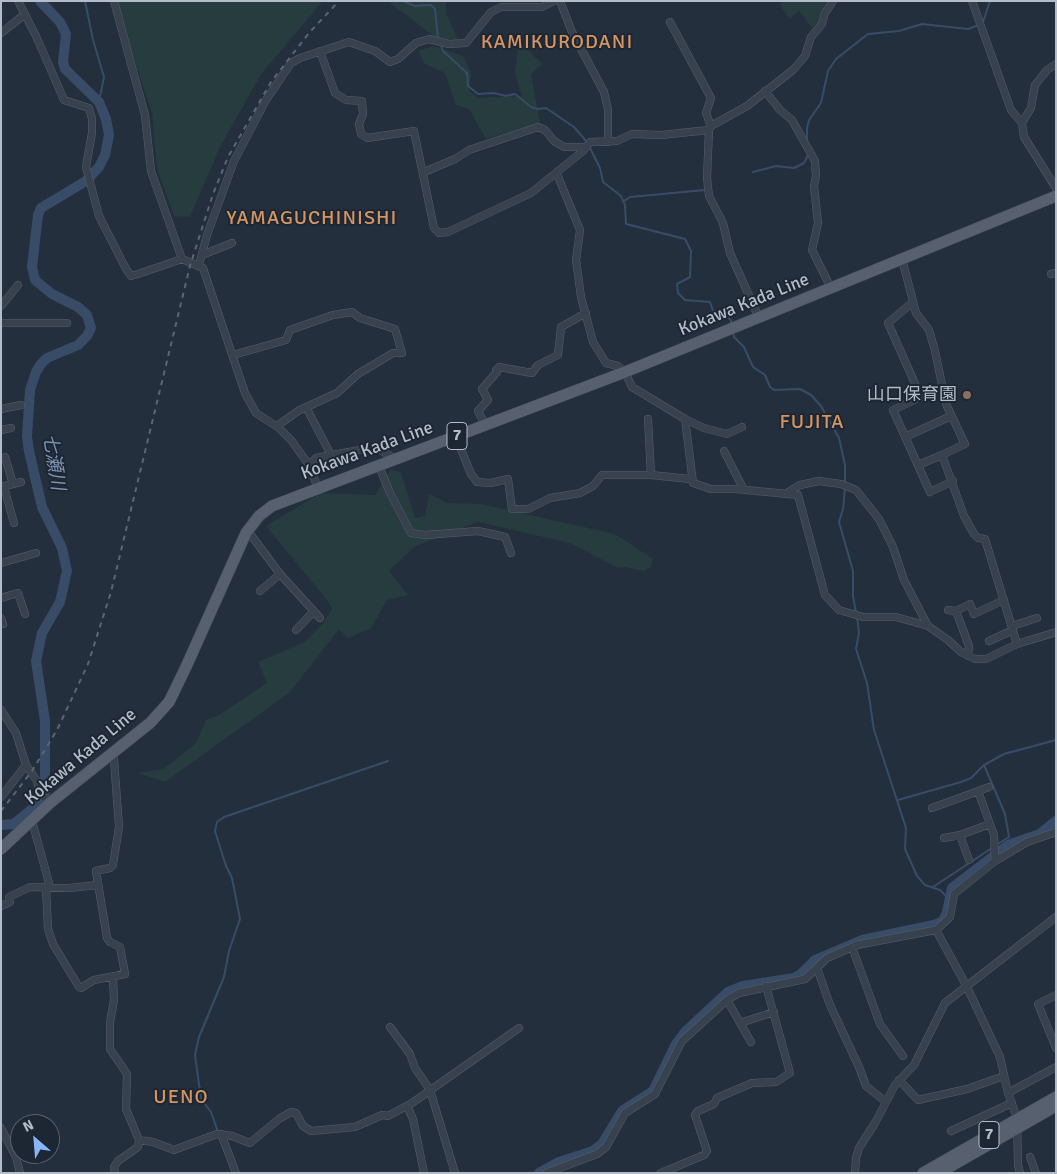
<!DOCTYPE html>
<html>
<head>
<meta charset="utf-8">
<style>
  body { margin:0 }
  #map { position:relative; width:1057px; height:1174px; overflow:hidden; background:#242f3e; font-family:Signika,sans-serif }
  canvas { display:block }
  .frame { position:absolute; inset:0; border:2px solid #b4bcc9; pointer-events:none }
  .north { position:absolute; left:10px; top:1114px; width:50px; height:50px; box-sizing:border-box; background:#1d2633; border:1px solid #59626f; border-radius:50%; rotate:333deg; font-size:14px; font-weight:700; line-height:20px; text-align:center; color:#b4bcc9 }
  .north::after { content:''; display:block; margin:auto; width:18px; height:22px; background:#8ab4f8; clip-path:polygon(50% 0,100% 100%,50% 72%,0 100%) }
</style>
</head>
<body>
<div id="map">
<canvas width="1057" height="1174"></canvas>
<div class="frame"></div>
<div class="north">N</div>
</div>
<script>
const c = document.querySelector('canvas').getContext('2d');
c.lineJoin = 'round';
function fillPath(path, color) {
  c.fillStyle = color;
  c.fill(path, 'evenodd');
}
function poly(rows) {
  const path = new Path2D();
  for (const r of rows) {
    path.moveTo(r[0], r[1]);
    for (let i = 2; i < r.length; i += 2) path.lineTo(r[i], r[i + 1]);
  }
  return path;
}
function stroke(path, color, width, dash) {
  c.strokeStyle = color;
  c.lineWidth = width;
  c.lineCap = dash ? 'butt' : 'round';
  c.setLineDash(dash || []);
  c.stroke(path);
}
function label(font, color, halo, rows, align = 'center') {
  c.font = font + ' Signika,"Noto Sans JP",sans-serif';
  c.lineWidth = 4;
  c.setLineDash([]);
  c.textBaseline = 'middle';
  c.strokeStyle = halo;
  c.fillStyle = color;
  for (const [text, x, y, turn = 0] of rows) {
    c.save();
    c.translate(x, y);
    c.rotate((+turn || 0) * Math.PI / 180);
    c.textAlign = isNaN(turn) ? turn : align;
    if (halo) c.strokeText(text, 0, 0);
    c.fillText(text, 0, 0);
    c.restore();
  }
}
fillPath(poly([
  [115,1,323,1,261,74,220,147,190,217,174,216,157,168,152,113],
  [388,1,446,1,446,13,458,40,435,37],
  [782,1,826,1,819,22,812,28,799,11,790,19,780,5],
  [519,41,542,64,531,74,540,123,486,139,469,109,456,105,445,73,425,64,418,51,433,46,463,56,471,72,469,91,478,98,522,96,515,73],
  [391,469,401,473,415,518,425,516,429,494,447,503,481,504,615,534,653,559,650,568,643,571,625,567,618,568,570,543,478,522,414,547,389,571,408,595,387,600,371,628,348,638,339,629,290,692,165,782,138,773,164,769,196,743,206,720,219,715,267,683,258,662,305,642,324,622,332,608,323,595,266,526,321,493,375,495]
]), '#263c3f');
stroke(poly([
  [85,1,93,40,104,77,99,102],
  [403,1,415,6,431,5,435,9,438,39],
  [983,22,990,1],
  [440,43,443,51,467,73,468,86,478,94,494,93,506,96,515,94,531,107,538,109,546,108,574,127,587,142],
  [807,141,807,128,809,120,821,103,828,71,836,59,864,37,868,34,899,31,922,24,968,29,979,25],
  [589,146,600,168,603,182,621,196,625,205,626,224,685,239,691,251,690,277,677,284,678,293,685,300,710,302,713,311,725,316,731,320,731,324],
  [753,172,776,166,794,168,804,163,808,155],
  [624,201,630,197,705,190],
  [733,332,734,337,744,347,753,367,765,375,770,387,774,390,800,389,811,395,821,406,839,438,845,465,845,483],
  [845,488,843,509,839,522,853,571,853,596,856,613],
  [857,617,859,633,856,649,867,683,874,730,906,828,905,849,917,876,925,885,940,890,948,898],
  [984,765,1005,814,1009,837,996,845],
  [898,800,961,782,971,778,984,765,1004,754,1056,740],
  [933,887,992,848],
  [218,1132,211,1112,201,1099,195,1055,199,1037,224,977,229,951,240,919,232,878,226,866,215,831,217,822,224,817,388,761]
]), '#394c67', 2);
stroke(poly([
  [1,825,14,824,41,802,45,793,45,721,36,661,42,633,60,602,67,571,62,548,42,507,29,451,27,437,30,390,36,372,41,364,47,358,78,345,87,336,91,328,87,315,78,307,52,294,35,280,32,267,38,215,41,208,86,181,99,167,105,155,109,135,106,119,99,102,65,69,63,62,66,34,60,22,40,1],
  [539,1173,559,1162,593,1151,602,1144,622,1111,653,1091,676,1044,685,1032,728,992,743,986,794,978,801,974,815,960,862,940,934,925,943,921,947,912,952,888,1008,845,1040,834,1056,821]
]), '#394c67', 10);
const minor = poly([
  [18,1,36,36,64,100,89,108,92,119,92,133,86,167,99,216,126,269,131,276,138,274,182,259,203,268,245,393,256,413,279,428,291,440,309,465,318,488],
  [114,1,145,115,151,171,182,259],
  [560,1,572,32,604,92,608,109,608,142],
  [972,1,1011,110,1022,123,1024,137,1056,188],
  [670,22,711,98,706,113,711,126],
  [1,33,24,15],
  [320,51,335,93,346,100,362,101,363,114,359,124,361,134,367,138,414,131,434,228,439,233,448,232,531,193,583,151,590,142,617,141,632,134,661,135,709,130],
  [765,91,780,110,792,120,815,161,816,176,814,186,818,223,812,250,831,288],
  [1022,123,1031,108,1035,85,1047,70,1056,64],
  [424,172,455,159,469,150,538,127,545,130,554,141,564,147,586,147],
  [557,174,580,230,576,260,581,297,593,342,606,363,618,366,625,372,632,387,685,419,693,483,711,489,736,489,798,495,825,595,839,610,863,617,896,617,928,626,948,640,961,652,975,659,986,659,1017,644,1056,632],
  [202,255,232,243],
  [902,259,916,313,929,330,935,351,946,404,965,444,942,455,964,516,974,534,978,538,985,539,1017,644],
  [199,265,207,235,234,161,266,100,291,63,300,58,349,42,375,51,390,62,398,59,416,43,429,39,449,44,466,43,491,12,501,7,542,7,554,1],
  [1051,274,1056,273],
  [913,302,888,323,921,397],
  [1,306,18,285],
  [759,318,730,253,723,223,709,196,707,178,709,130,711,126,747,106,793,70,805,56,811,37,822,24,825,13,833,1],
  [1,323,67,323],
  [233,355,286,340,290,330,333,315,352,312,360,318,395,329,402,353,393,353,358,374,337,393,298,411,277,426],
  [942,387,893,410,930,492,953,481],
  [306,407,331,455],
  [1,409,21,405],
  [648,419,651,475],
  [685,419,704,428,727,434,742,427],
  [486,426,478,411,488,400,482,389,497,372,496,370,499,367,532,373,538,365,558,355,561,327,586,313],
  [1,430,11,428],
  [456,437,471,474,477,482,491,483,508,479,512,509,528,509,550,498,580,493,593,486,602,475,651,475,690,479],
  [905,437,951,416],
  [724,451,744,490],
  [5,457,13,484],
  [309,465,316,458,376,447,395,459],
  [918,465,942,455],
  [379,466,390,493,411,533,425,535,478,531,505,537,511,553],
  [1,487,21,482],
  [4,487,14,523],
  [787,493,800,485,819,481,841,484,856,490,879,519,893,547,904,580,928,626],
  [248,531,280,574,320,618],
  [1,563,36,553],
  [260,591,280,574],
  [1,598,18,593,25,614],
  [948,610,956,611,970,604,974,614,1004,600],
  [956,611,969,646,968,656],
  [1,618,3,624],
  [1012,626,1037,618],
  [296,630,314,611],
  [989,641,1013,630],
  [1,710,16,733,26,765,37,781,40,795,51,802],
  [978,791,994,835,995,861],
  [1,797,26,765],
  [932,808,989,787],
  [32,821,49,883,46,888,48,929,53,944,79,987,81,988,94,980,125,974,120,947,110,942,107,938,96,871,110,868,113,865,119,827,114,759,111,755],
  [960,835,969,860],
  [944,838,960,835,990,824],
  [1,906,10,902,9,897,30,887,69,888,98,885],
  [936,930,966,985,1000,1057,1008,1093,1017,1118,1018,1165,1020,1173],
  [852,947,880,1024,903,1056],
  [817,968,830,1005,859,1067,866,1086,886,1102],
  [113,977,114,1000,110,1023,110,1049,127,1074,126,1109,139,1140,138,1147,118,1161,114,1167,115,1173],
  [1056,995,1038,1004,1056,1048],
  [727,1000,751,1042],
  [740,1023,774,1012],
  [390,1027,410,1054,415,1068,430,1090,455,1173],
  [899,1080,918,1100,967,1089,1004,1076],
  [1008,1093,1056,1067],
  [407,1106,413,1119,424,1173],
  [1,1128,16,1157,20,1173],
  [951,1131,1012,1103],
  [221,1134,236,1173],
  [139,1140,153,1142,174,1150,217,1134,232,1136,250,1143,279,1119,291,1112,296,1113,303,1126,311,1131,355,1127,382,1115,388,1116,412,1103,519,1028],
  [1030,1157,1036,1173],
  [546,1173,597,1154,606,1147,625,1113,655,1094,682,1041,727,1000,739,993,805,979,827,958,857,945,936,930,950,917,954,894,995,861,1027,842,1056,832],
  [661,1173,704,1155,707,1151,695,1115,698,1111,714,1104,717,1098,752,1083,776,1082,790,1073,766,986],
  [855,1173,856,1158,859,1148,875,1123,895,1085,914,1065,945,1003,1056,917]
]);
const primary = poly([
  [1,849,51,802,150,723,169,702,186,667,246,533,259,516,272,506,625,372,1056,196],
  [923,1173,1056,1097],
  [939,1173,1056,1106]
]);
stroke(minor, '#565f6c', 8);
stroke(primary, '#414a57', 12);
stroke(minor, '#38414e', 7);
stroke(primary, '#56606e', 11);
stroke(poly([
  [1,811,32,771,57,730,88,664,111,592,190,266,213,194,228,157,271,82,309,33,339,1]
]), '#5a6575', 2, [5, 5]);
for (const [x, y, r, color] of [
  [967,395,5,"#8d6e63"]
]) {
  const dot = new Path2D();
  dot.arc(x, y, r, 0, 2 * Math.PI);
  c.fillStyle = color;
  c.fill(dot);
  stroke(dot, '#1d2633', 2);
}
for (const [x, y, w] of [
  [457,436,20],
  [989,1135,20]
]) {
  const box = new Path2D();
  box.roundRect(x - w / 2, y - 13.5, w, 27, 4);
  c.fillStyle = '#1d2633';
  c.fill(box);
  stroke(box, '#b4bcc9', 1);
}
label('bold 16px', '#b4bcc9', null, [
  ["7",457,436],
  ["7",989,1135]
]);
label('18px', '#b4bcc9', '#1d2633', [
  ["Kokawa Kada Line",744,305,-22],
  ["Kokawa Kada Line",367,451,-20],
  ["Kokawa Kada Line",81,757,-40]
]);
label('18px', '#b4bcc9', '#1d2633', [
  ["山口保育園",957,395]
], 'right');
label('italic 19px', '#7c92b1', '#1d2633', [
  ["七瀬川",53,462,81]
]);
c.letterSpacing = '1px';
label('20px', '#d59563', '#1d2633', [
  ["KAMIKURODANI",557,43],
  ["YAMAGUCHINISHI",312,219],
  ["FUJITA",812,423],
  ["UENO",181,1098]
]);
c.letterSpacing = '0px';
</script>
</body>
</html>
